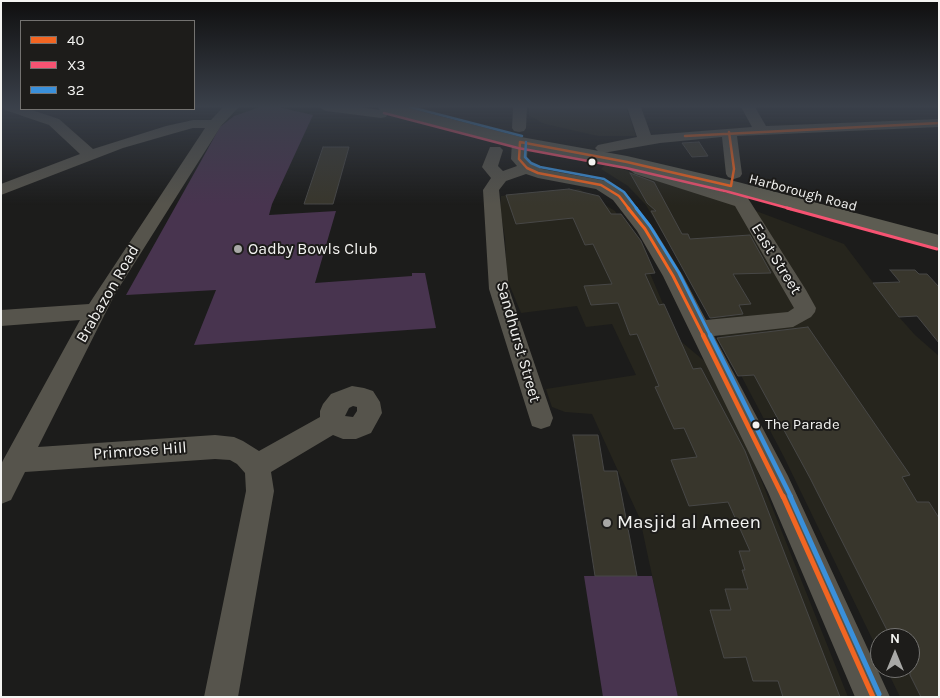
<!DOCTYPE html>
<html>
<head>
<meta charset="utf-8">
<style>
  body { margin:0 }
  #map { position:relative; width:940px; height:698px; overflow:hidden; background:#1c1c1b; font-family:Karla,sans-serif }
  canvas { display:block }
  .frame { position:absolute; inset:0; border:2px solid #f3f3f1; pointer-events:none }
  .legend { position:absolute; left:20px; top:20px; width:175px; height:90px; box-sizing:border-box; background:#1d1c1a; border:1px solid #737270; margin:0; padding:6px 9px; list-style:none; font-size:15px; color:#f3f3f1 }
  .legend li { display:flex; align-items:center; gap:10px; height:25px }
  .legend b { width:25px; border:1px solid #737270 }
  .north { position:absolute; left:870px; top:628px; width:50px; height:50px; box-sizing:border-box; background:#1d1c1a; border:1px solid #737270; border-radius:50%; rotate:0deg; font-size:14px; font-weight:700; line-height:20px; text-align:center; color:#f3f3f1 }
  .north::after { content:''; display:block; margin:auto; width:18px; height:22px; background:#a8a8a6; clip-path:polygon(50% 0,100% 100%,50% 72%,0 100%) }
</style>
</head>
<body>
<div id="map">
<canvas width="940" height="698"></canvas>
<div class="frame"></div>
<ul class="legend">
<li><b style="height:6px;background:#f26522"></b>40</li>
<li><b style="height:6px;background:#f65372"></b>X3</li>
<li><b style="height:6px;background:#3a90db"></b>32</li>
</ul>
<div class="north">N</div>
</div>
<script>
const c = document.querySelector('canvas').getContext('2d');
c.lineJoin = 'round';
function fillPath(path, color) {
  c.fillStyle = color;
  c.fill(path, 'evenodd');
}
function poly(rows) {
  const path = new Path2D();
  for (const r of rows) {
    path.moveTo(r[0], r[1]);
    for (let i = 2; i < r.length; i += 2) path.lineTo(r[i], r[i + 1]);
  }
  return path;
}
function stroke(path, color, width, dash) {
  c.strokeStyle = color;
  c.lineWidth = width;
  c.lineCap = dash ? 'butt' : 'round';
  c.setLineDash(dash || []);
  c.stroke(path);
}
function label(font, color, halo, rows, align = 'center') {
  c.font = font + ' Karla,sans-serif';
  c.lineWidth = 4;
  c.setLineDash([]);
  c.textBaseline = 'middle';
  c.strokeStyle = halo;
  c.fillStyle = color;
  for (const [text, x, y, turn = 0] of rows) {
    c.save();
    c.translate(x, y);
    c.rotate((+turn || 0) * Math.PI / 180);
    c.textAlign = isNaN(turn) ? turn : align;
    if (halo) c.strokeText(text, 0, 0);
    c.fillText(text, 0, 0);
    c.restore();
  }
}
fillPath(poly([
  [529,107,626,107,636,136,598,136,545,124,529,116],
  [606,164,756,211,844,244,899,317,915,335,939,356,939,697,900,697,886,668,910,668,910,638,880,638,880,655,784,457,696,290,646,205,628,186,601,169],
  [579,189,615,211,643,257,678,339,708,364,750,452,848,697,678,697,640,519,592,414,565,412,552,407,546,389,636,375,612,324,586,327,577,306,521,313,507,279,505,238,500,209,501,196]
]), '#26251d');
fillPath(poly([
  [260,107,278,107,313,115,272,204,269,215,336,211,315,283,412,276,412,273,425,273,436,328,194,345,216,290,126,295,220,127,234,116],
  [584,576,652,576,678,697,603,697]
]), '#48344f');
const building = poly([
  [699,142,708,156,692,157,682,143,699,142],
  [323,147,349,147,333,204,304,204,323,147],
  [630,173,654,182,682,234,688,234,690,239,750,235,771,273,733,274,751,304,739,305,743,314,710,318,651,211,656,211,647,203,630,173],
  [569,189,599,196,611,214,621,214,641,241,655,273,645,274,659,305,664,304,693,369,701,368,745,451,840,697,783,697,778,681,753,681,746,657,724,658,710,610,731,610,725,589,748,589,742,570,745,570,739,551,750,551,728,502,689,506,671,460,697,457,684,428,674,429,655,387,659,386,637,334,630,335,618,303,591,305,584,286,612,284,593,244,585,245,573,218,516,224,506,195,569,189],
  [890,270,915,270,919,274,927,274,939,287,939,343,917,316,899,317,873,283,900,282,890,270],
  [808,327,910,475,902,477,917,502,929,502,939,518,939,697,921,697,910,675,910,638,891,638,810,478,754,375,738,376,717,338,808,327],
  [573,435,598,435,604,471,617,471,637,576,595,576,573,435]
]);
fillPath(building, '#38362c');
stroke(building, '#474746', 1);
fillPath(poly([
  [3,107,21,107,21,109,29,109,59,119,93,149,166,126,193,120,211,120,223,107,239,107,221,126,115,294,38,447,215,435,234,437,243,441,259,451,320,417,320,411,323,404,331,394,352,386,364,388,373,391,380,402,382,413,371,433,356,439,343,439,333,435,271,472,274,491,238,697,204,697,246,491,245,473,237,464,230,460,215,459,25,472,11,500,1,504,1,464,80,320,1,326,1,310,89,304,205,128,193,128,175,133,123,148,1,195,1,184,80,154,49,125,5,110,3,107],
  [353,406,357,407,357,411,353,417,345,416,349,408,353,406],
  [319,107,358,107,381,110,386,111,388,114,386,117,381,118,326,111,319,107],
  [513,107,527,107,526,128,524,131,519,132,514,131,512,128,513,107],
  [627,107,641,107,651,135,752,127,741,107,755,107,766,126,939,119,939,127,737,136,742,174,740,177,734,179,728,177,726,174,722,137,660,143,603,153,598,151,595,148,598,145,637,137,627,107],
  [520,137,525,139,528,142,527,158,533,165,542,169,607,181,625,192,654,229,683,276,706,320,788,312,794,308,735,206,635,174,619,162,621,159,627,157,633,159,647,168,727,193,723,186,725,182,737,182,751,203,806,290,816,308,815,312,811,317,793,327,714,336,788,476,890,697,855,697,768,492,663,276,637,231,613,200,596,189,538,178,526,174,506,181,499,190,509,289,553,418,550,426,541,429,532,426,489,289,483,190,491,178,482,167,490,147,500,147,503,150,498,166,503,171,517,166,511,159,512,142,515,139,520,137]
]), '#56544c');
fillPath(poly([
  [378,107,405,107,521,137,627,156,738,182,939,235,939,250,726,191,627,168,520,148,380,111,378,107]
]), '#5d5c52');
stroke(poly([
  [685,136,939,123],
  [629,209,619,196,601,185,538,173,527,168,519,159,520,142,627,162,731,186,734,169,729,132]
]), '#f26522', 2.5);
stroke(poly([
  [628,208,645,229,673,276,704,337]
]), '#f26522', 3);
stroke(poly([
  [703,335,783,497]
]), '#f26522', 4.5);
stroke(poly([
  [783,496,873,697]
]), '#f26522', 5);
stroke(poly([
  [384,113,518,148,626,168,729,192,791,209]
]), '#f65372', 2.5);
stroke(poly([
  [787,208,937,249]
]), '#f65372', 3);
stroke(poly([
  [410,107,522,136],
  [526,142,525,157,531,163,540,167,604,179,624,192,637,209]
]), '#3a90db', 2.5);
stroke(poly([
  [636,208,650,226,679,273,711,337]
]), '#3a90db', 3);
stroke(poly([
  [710,335,791,497]
]), '#3a90db', 4.5);
stroke(poly([
  [790,496,879,694]
]), '#3a90db', 5);
const sky = c.createLinearGradient(0, 0, 0, 205);
sky.addColorStop(0, '#0f0f0f');
sky.addColorStop(0.52, '#3a404a');
sky.addColorStop(1, '#3a404a00');
c.fillStyle = sky;
c.fillRect(0, 0, 940, 205);
for (const [x, y, r, color] of [
  [592,162,4.5,"#f3f3f1"],
  [238,249,5,"#a8a8a6"],
  [756,425,4.5,"#f3f3f1"],
  [607,523,5,"#a8a8a6"]
]) {
  const dot = new Path2D();
  dot.arc(x, y, r, 0, 2 * Math.PI);
  c.fillStyle = color;
  c.fill(dot);
  stroke(dot, '#1d1c1a', 2);
}
label('14px', '#f3f3f1', '#1d1c1a', [
  ["Harborough Road",803,193,15]
]);
label('15px', '#f3f3f1', '#1d1c1a', [
  ["The Parade",765,425]
], 'left');
label('16px', '#f3f3f1', '#1d1c1a', [
  ["Oadby Bowls Club",248,249]
], 'left');
label('16px', '#f3f3f1', '#1d1c1a', [
  ["East Street",776,259,58],
  ["Brabazon Road",108,294,-60],
  ["Sandhurst Street",518,342,74],
  ["Primrose Hill",140,451,-4]
]);
label('19px', '#f3f3f1', '#1d1c1a', [
  ["Masjid al Ameen",617,523]
], 'left');
</script>
</body>
</html>
